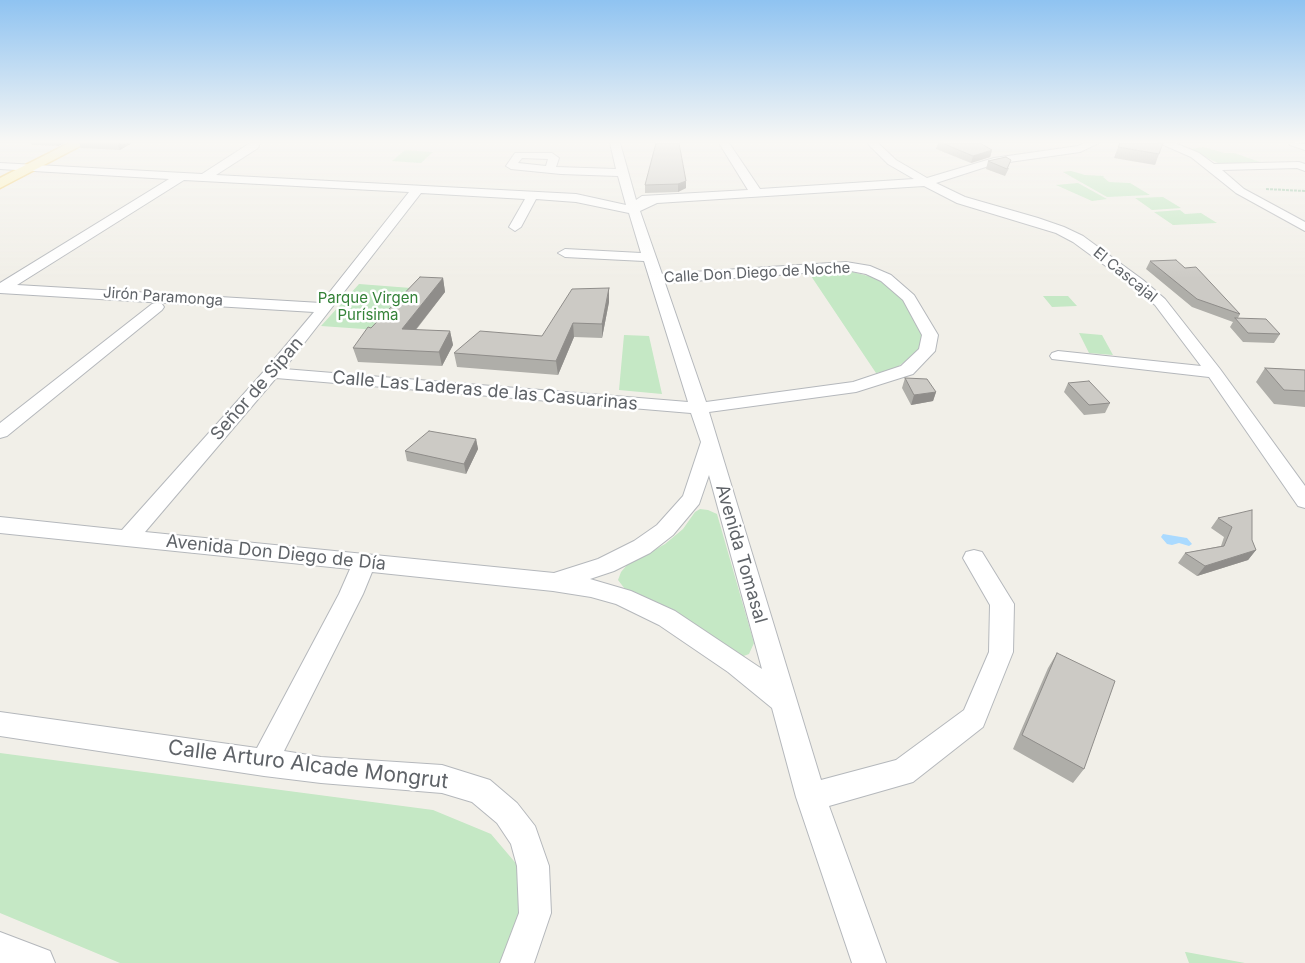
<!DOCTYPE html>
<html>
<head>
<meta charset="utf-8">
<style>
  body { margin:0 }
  canvas { display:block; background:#f1efe8 }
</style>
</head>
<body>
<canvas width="1305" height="963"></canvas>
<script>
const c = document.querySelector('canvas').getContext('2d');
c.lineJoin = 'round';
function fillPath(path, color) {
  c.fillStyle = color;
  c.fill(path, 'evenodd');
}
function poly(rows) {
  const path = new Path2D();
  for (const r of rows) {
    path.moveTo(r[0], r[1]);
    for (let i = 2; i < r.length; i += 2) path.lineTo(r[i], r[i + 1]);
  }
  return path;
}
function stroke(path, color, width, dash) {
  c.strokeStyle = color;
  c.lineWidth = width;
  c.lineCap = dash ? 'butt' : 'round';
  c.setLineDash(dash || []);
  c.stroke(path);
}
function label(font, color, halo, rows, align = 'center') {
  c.font = font + ' Inter,sans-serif';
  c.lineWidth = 5;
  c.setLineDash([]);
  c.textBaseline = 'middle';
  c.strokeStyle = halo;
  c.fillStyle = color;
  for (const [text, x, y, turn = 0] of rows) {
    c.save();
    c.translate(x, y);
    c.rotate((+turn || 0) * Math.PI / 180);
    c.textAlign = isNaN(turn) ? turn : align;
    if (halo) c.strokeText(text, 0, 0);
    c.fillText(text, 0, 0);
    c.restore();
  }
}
fillPath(poly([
  [1204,147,1224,153,1234,153,1260,162,1220,164,1189,149],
  [405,150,433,152,421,163,392,161],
  [1071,171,1085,175,1104,176,1103,177,1109,182,1130,183,1150,195,1107,197,1063,172],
  [1078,183,1107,199,1092,201,1056,185],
  [1163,197,1181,208,1152,210,1135,198],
  [1180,210,1185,214,1201,213,1217,223,1173,225,1154,212],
  [845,270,872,277,892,287,907,302,925,339,921,350,893,370,876,373,809,273],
  [359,284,411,288,378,330,321,326],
  [1043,296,1068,296,1077,306,1052,307],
  [1079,333,1102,335,1113,355,1089,353],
  [624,335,649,336,662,394,619,390],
  [700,509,708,510,717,514,754,643,749,654,741,657,628,593,618,580,621,572,627,565,665,544,683,529,695,512],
  [0,753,433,810,491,834,519,867,523,910,504,963,120,963,0,913],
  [1185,952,1186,952,1245,963,1189,963]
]), '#c5e8c5');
fillPath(poly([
  [1163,534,1187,538,1192,544,1189,546,1179,543,1172,545,1167,544,1161,537]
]), '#aadaff');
const minor = poly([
  [250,143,260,143,258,148,216,175,576,194,626,205,618,176,561,174,511,169,506,166,515,153,552,153,559,158,556,167,616,169,610,143,620,143,636,200,642,196,748,190,719,143,729,143,760,189,914,179,888,164,867,143,878,143,896,160,927,178,994,158,1078,146,1084,143,1099,143,1080,152,995,164,936,183,965,197,1038,218,1064,227,1083,236,1143,280,1165,299,1220,369,1305,486,1305,508,1298,506,1209,377,1052,359,1050,356,1052,353,1058,351,1201,366,1155,305,1133,286,1073,242,1056,233,957,203,924,186,657,203,640,211,662,274,846,262,870,266,891,275,914,295,938,335,935,351,913,374,856,392,709,412,821,780,896,760,964,710,989,652,990,605,963,558,966,552,974,550,982,552,1014,604,1013,652,983,727,913,782,829,806,886,963,852,963,796,797,772,708,728,672,659,625,616,604,591,597,553,591,372,572,363,594,284,751,321,757,442,765,490,780,517,803,535,826,549,866,551,913,534,963,500,963,519,913,517,866,511,844,497,823,472,802,442,793,321,783,264,776,0,736,0,712,257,748,339,594,350,569,0,533,0,517,122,530,266,369,314,312,0,293,0,283,169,179,0,169,0,163,202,174,250,143],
  [522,158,548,159,546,166,518,163,522,158],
  [184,180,203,181,409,192,321,303,17,285,184,180],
  [421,193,525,199,509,227,515,231,521,227,536,199,576,202,629,213,641,253,565,249,558,253,565,257,644,261,688,402,284,369,421,193],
  [846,270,866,274,881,281,903,300,922,335,919,349,901,366,853,382,706,402,665,283,846,270],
  [276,378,691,413,701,442,683,496,657,525,634,541,598,559,554,573,145,532,276,378],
  [709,475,762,669,675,611,631,591,590,579,614,571,650,553,673,535,699,504,709,475],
  [1159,143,1175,143,1199,153,1214,164,1299,162,1305,164,1305,171,1297,168,1222,170,1244,189,1305,222,1305,231,1236,193,1191,157,1159,143],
  [1289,143,1305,144,1305,150,1290,145,1289,143],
  [157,303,162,304,164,307,162,310,7,436,0,438,0,423,152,304,157,303],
  [0,932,50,951,55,963,0,963,0,932]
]);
const major = poly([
  [69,143,86,143,0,188,0,178,69,143]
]);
stroke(minor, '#b5b8bc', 2);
stroke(major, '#f2c960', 3);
stroke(poly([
  [1266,189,1305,191]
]), '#9cc7a9', 2, [3, 1]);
fillPath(minor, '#fff');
fillPath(major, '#fff2af');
fillPath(poly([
  [31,143,64,143,58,146,32,145],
  [79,143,132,143,120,150,81,148],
  [938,143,980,143,992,150,990,157,971,163,936,149],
  [1118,147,1159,154,1155,165,1114,158],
  [988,161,1009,168,1005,176,986,169],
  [686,181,686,188,678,192,645,193,645,185],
  [1150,261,1240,314,1238,318,1280,334,1274,343,1243,342,1230,327,1233,322,1192,307,1146,269],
  [443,278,445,292,416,330,450,331,453,345,442,366,358,362,353,348,371,328],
  [609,288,609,302,602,338,574,337,558,375,457,367,454,353,542,336],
  [1265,368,1305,370,1305,407,1274,404,1256,382],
  [905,378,936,392,933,401,911,405,902,388],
  [1068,383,1110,403,1105,413,1084,415,1064,392],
  [476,439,478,449,466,474,407,461,405,451],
  [1218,518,1252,540,1256,550,1248,560,1197,576,1178,563,1185,553,1221,546,1224,537,1211,528],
  [1057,653,1084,769,1073,783,1013,749,1048,668]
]), '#afaea9');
fillPath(poly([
  [57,143,64,143,58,146],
  [117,143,132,143,120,150],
  [992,150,990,157,971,163,973,156],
  [686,181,686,188,678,192,678,184],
  [443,278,445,292,405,343,402,329],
  [609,288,609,302,602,338,602,324],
  [573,323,574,337,558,375,556,361],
  [450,331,453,345,442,366,439,352],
  [936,392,933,401,911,405,914,395],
  [476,439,478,449,466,474,464,464],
  [1256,550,1248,560,1197,576,1205,566]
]), '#8f8d8a');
const building = poly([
  [656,143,679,143,686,181,678,184,645,185,656,143],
  [942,143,980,143,992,150,973,156,942,143],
  [1120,143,1163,143,1159,154,1118,147,1120,143],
  [1006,157,1011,160,1007,169,988,161,1006,157],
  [1176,260,1185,268,1196,267,1240,314,1197,299,1150,261,1176,260],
  [420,277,443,278,402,329,450,331,439,352,353,348,368,327,371,328,420,277],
  [609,288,602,324,573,323,556,361,454,353,480,331,542,336,572,289,609,288],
  [1235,318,1266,319,1280,334,1248,333,1235,318],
  [1265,368,1305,370,1305,391,1284,390,1265,368],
  [905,378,927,379,936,392,914,395,905,378],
  [1089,381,1110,403,1089,405,1068,383,1089,381],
  [429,431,476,439,464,464,405,451,429,431],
  [1252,510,1252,540,1256,550,1205,566,1185,553,1224,546,1232,527,1218,518,1252,510],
  [1057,653,1115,681,1084,769,1022,735,1057,653]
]);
fillPath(building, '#cccac5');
stroke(building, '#8f8d8a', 1);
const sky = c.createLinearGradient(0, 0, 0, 278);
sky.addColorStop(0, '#8fc3f1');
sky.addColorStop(0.51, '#f9f8f5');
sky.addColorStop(1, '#f9f8f500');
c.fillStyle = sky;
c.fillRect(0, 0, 1305, 278);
label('15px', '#5f6368', '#fff', [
  ["Calle Don Diego de Noche",757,273,-3],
  ["El Cascajal",1125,275,39],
  ["Jirón Paramonga",163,297,4]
]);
label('15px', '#348238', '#fff', [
  ["Parque Virgen",368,298],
  ["Purísima",368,315]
]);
label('18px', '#5f6368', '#fff', [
  ["Señor de Sipan",257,389,-49],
  ["Calle Las Laderas de las Casuarinas",485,391,5],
  ["Avenida Don Diego de Día",276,553,6],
  ["Avenida Tomasal",741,554,74]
]);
label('21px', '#5f6368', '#fff', [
  ["Calle Arturo Alcade Mongrut",308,765,7]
]);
</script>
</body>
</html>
